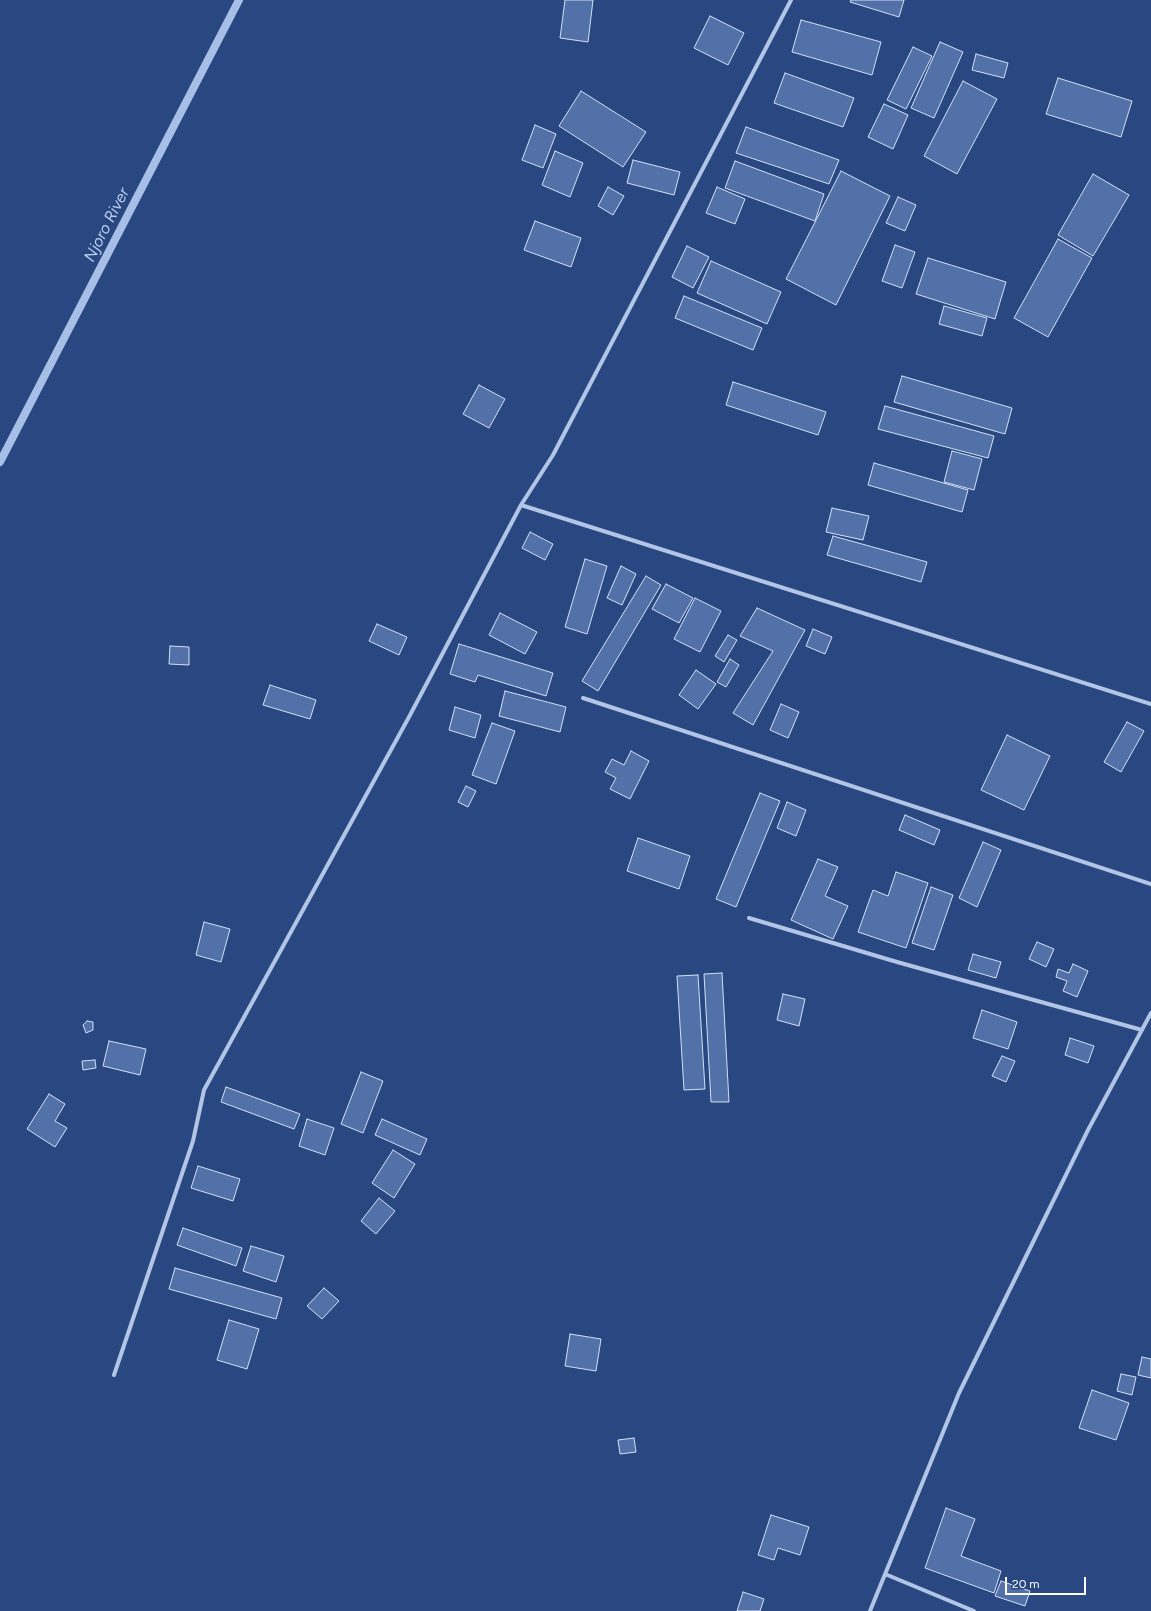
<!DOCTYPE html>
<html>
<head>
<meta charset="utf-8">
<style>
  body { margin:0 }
  #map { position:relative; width:1151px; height:1611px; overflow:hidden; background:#294881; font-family:Figtree,sans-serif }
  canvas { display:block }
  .scale { position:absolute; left:1005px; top:1577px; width:81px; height:18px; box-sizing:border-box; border:2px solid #fff; border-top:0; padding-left:5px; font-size:12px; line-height:14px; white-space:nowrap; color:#fff; -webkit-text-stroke:3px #294881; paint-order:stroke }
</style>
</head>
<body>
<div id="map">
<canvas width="1151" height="1611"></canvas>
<div class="scale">20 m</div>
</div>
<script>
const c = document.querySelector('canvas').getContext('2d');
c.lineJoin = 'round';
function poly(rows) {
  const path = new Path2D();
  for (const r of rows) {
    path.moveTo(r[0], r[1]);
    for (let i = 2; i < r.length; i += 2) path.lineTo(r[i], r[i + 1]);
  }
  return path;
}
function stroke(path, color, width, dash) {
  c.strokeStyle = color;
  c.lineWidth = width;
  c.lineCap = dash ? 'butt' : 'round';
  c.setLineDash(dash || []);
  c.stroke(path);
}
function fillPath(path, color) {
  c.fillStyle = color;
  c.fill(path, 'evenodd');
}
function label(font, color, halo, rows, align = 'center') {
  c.font = font + ' Figtree,sans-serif';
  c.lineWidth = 3;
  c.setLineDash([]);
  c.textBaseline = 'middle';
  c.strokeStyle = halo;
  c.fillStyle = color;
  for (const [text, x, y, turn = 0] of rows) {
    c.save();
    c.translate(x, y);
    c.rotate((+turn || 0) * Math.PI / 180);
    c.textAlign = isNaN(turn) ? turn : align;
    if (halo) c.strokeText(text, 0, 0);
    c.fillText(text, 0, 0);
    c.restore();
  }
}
stroke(poly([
  [0,462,239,0]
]), '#a7bfe6', 8);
const building = poly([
  [565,0,593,0,588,42,560,38,565,0],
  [851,0,904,0,899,17,850,2,851,0],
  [710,16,744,33,728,65,694,48,710,16],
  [801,20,881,42,872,75,792,52,801,20],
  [940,42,963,52,934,118,911,108,940,42],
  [913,47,932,56,906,109,887,100,913,47],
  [976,54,1008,63,1004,78,972,70,976,54],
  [785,73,854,98,843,127,774,103,785,73],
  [1058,78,1132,101,1121,137,1046,114,1058,78],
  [963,81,997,99,957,174,924,156,963,81],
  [581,91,646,132,623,167,559,126,581,91],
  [884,104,908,115,893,149,868,137,884,104],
  [535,125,556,134,543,168,522,160,535,125],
  [746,127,839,160,829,184,736,153,746,127],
  [555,151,583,163,570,197,542,185,555,151],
  [633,160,680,172,674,195,627,183,633,160],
  [735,161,824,194,815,221,725,188,735,161],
  [841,171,890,196,836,305,786,279,841,171],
  [1093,174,1129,195,1093,256,1058,235,1093,174],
  [608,187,624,196,613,215,598,206,608,187],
  [717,187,745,199,735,224,706,213,717,187],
  [898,197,916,205,905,231,886,223,898,197],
  [535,221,581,238,571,267,524,250,535,221],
  [1058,239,1092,258,1048,337,1014,318,1058,239],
  [895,245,915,252,902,288,882,281,895,245],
  [687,246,709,257,693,288,672,277,687,246],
  [928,258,1006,282,995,319,916,294,928,258],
  [711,261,781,292,767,324,697,293,711,261],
  [684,296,762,328,753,350,675,318,684,296],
  [944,306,987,318,982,336,939,324,944,306],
  [902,376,1012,408,1005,434,894,402,902,376],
  [733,382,826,412,818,435,726,405,733,382],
  [479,385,505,399,489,428,463,414,479,385],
  [885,406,994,436,988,458,878,429,885,406],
  [952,451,982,459,974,490,944,482,952,451],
  [874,463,968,490,962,512,868,485,874,463],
  [832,508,869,516,863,540,826,532,832,508],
  [530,532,553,544,545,560,522,548,530,532],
  [833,536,927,562,921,582,827,555,833,536],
  [585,559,607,566,587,634,565,627,585,559],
  [621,566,636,574,622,605,607,598,621,566],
  [646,576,661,585,598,691,582,681,646,576],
  [666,584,693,598,679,623,652,609,666,584],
  [695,598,721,611,700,652,674,639,695,598],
  [757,608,805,630,753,725,733,713,773,651,740,636,757,608],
  [500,613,537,632,525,654,489,635,500,613],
  [377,624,407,637,399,655,369,641,377,624],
  [813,629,832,637,825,654,806,646,813,629],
  [728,635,737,640,724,662,715,656,728,635],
  [459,644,553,673,546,696,478,675,475,682,450,674,459,644],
  [170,646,189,647,189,665,169,664,170,646],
  [730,659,739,665,726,687,717,682,730,659],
  [696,670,716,684,698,709,679,695,696,670],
  [270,685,316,700,310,719,263,705,270,685],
  [505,691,566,707,560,732,499,716,505,691],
  [781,704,799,712,788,738,770,730,781,704],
  [455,707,481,715,475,738,449,730,455,707],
  [1127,722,1144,731,1121,772,1104,762,1127,722],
  [492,723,515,731,496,784,472,775,492,723],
  [1007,735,1050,756,1024,810,981,790,1007,735],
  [631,751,649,761,630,799,610,789,616,778,605,772,612,759,624,765,631,751],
  [466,786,476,791,468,807,458,802,466,786],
  [760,793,780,801,736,907,716,899,760,793],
  [787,802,806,810,796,836,777,828,787,802],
  [905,815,940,830,934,845,899,830,905,815],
  [638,838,690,856,679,889,627,871,638,838],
  [983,842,1001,850,977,907,959,898,983,842],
  [818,859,838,867,825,896,848,906,833,939,791,920,818,859],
  [896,872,928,883,906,948,858,932,873,890,888,896,896,872],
  [931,887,953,895,934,950,912,943,931,887],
  [204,922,230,929,221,962,196,955,204,922],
  [1037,942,1054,949,1046,967,1029,959,1037,942],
  [973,954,1001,962,996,978,968,970,973,954],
  [1073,964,1088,971,1077,997,1063,991,1067,981,1056,977,1058,969,1069,973,1073,964],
  [722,973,729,1102,711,1102,704,974,722,973],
  [698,975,705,1089,684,1090,677,976,698,975],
  [783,994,805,999,799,1026,777,1020,783,994],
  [982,1010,1017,1022,1008,1049,973,1038,982,1010],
  [87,1021,93,1022,93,1030,86,1033,83,1025,87,1021],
  [1070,1038,1094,1046,1088,1063,1065,1055,1070,1038],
  [109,1041,146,1049,140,1075,103,1066,109,1041],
  [1002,1056,1015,1061,1006,1082,992,1076,1002,1056],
  [95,1060,96,1068,83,1070,82,1061,95,1060],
  [361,1072,383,1081,363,1133,341,1124,361,1072],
  [226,1087,300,1114,294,1129,221,1102,226,1087],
  [49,1094,65,1104,55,1121,67,1128,55,1147,27,1129,49,1094],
  [307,1119,334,1128,325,1155,299,1146,307,1119],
  [382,1119,427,1139,420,1155,375,1135,382,1119],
  [393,1150,415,1164,394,1198,372,1183,393,1150],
  [198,1166,240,1179,233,1201,191,1188,198,1166],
  [379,1198,395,1211,376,1234,361,1221,379,1198],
  [183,1228,242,1248,236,1266,177,1245,183,1228],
  [251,1246,284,1256,276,1282,243,1271,251,1246],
  [175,1268,282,1298,276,1319,169,1289,175,1268],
  [324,1288,339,1301,322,1319,307,1306,324,1288],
  [229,1320,259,1329,247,1369,217,1360,229,1320],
  [570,1334,601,1339,596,1371,565,1366,570,1334],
  [1142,1357,1151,1359,1151,1378,1138,1375,1142,1357],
  [1121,1374,1136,1377,1132,1395,1117,1391,1121,1374],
  [1092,1390,1129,1403,1116,1440,1079,1428,1092,1390],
  [634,1438,636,1452,620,1454,618,1440,634,1438],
  [946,1508,975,1519,961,1556,1001,1571,994,1593,925,1568,946,1508],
  [771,1515,809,1527,800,1555,778,1548,774,1560,758,1555,771,1515],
  [1001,1581,1030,1591,1025,1606,995,1596,1001,1581],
  [743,1592,764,1599,760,1611,737,1611,743,1592]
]);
fillPath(building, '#5271a9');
stroke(building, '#d5e0f5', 1);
stroke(poly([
  [521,505,1151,704],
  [583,698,1151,884],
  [749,918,897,962,1142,1030],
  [114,1375,193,1141,204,1090,409,717,521,505,553,455,791,0],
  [885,1574,974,1611],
  [870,1611,959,1393,1088,1130,1151,1013]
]), '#b2c5e6', 4);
label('italic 16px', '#bdcfed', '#294881', [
  ["Njoro River",107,225,-63]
]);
</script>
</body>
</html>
